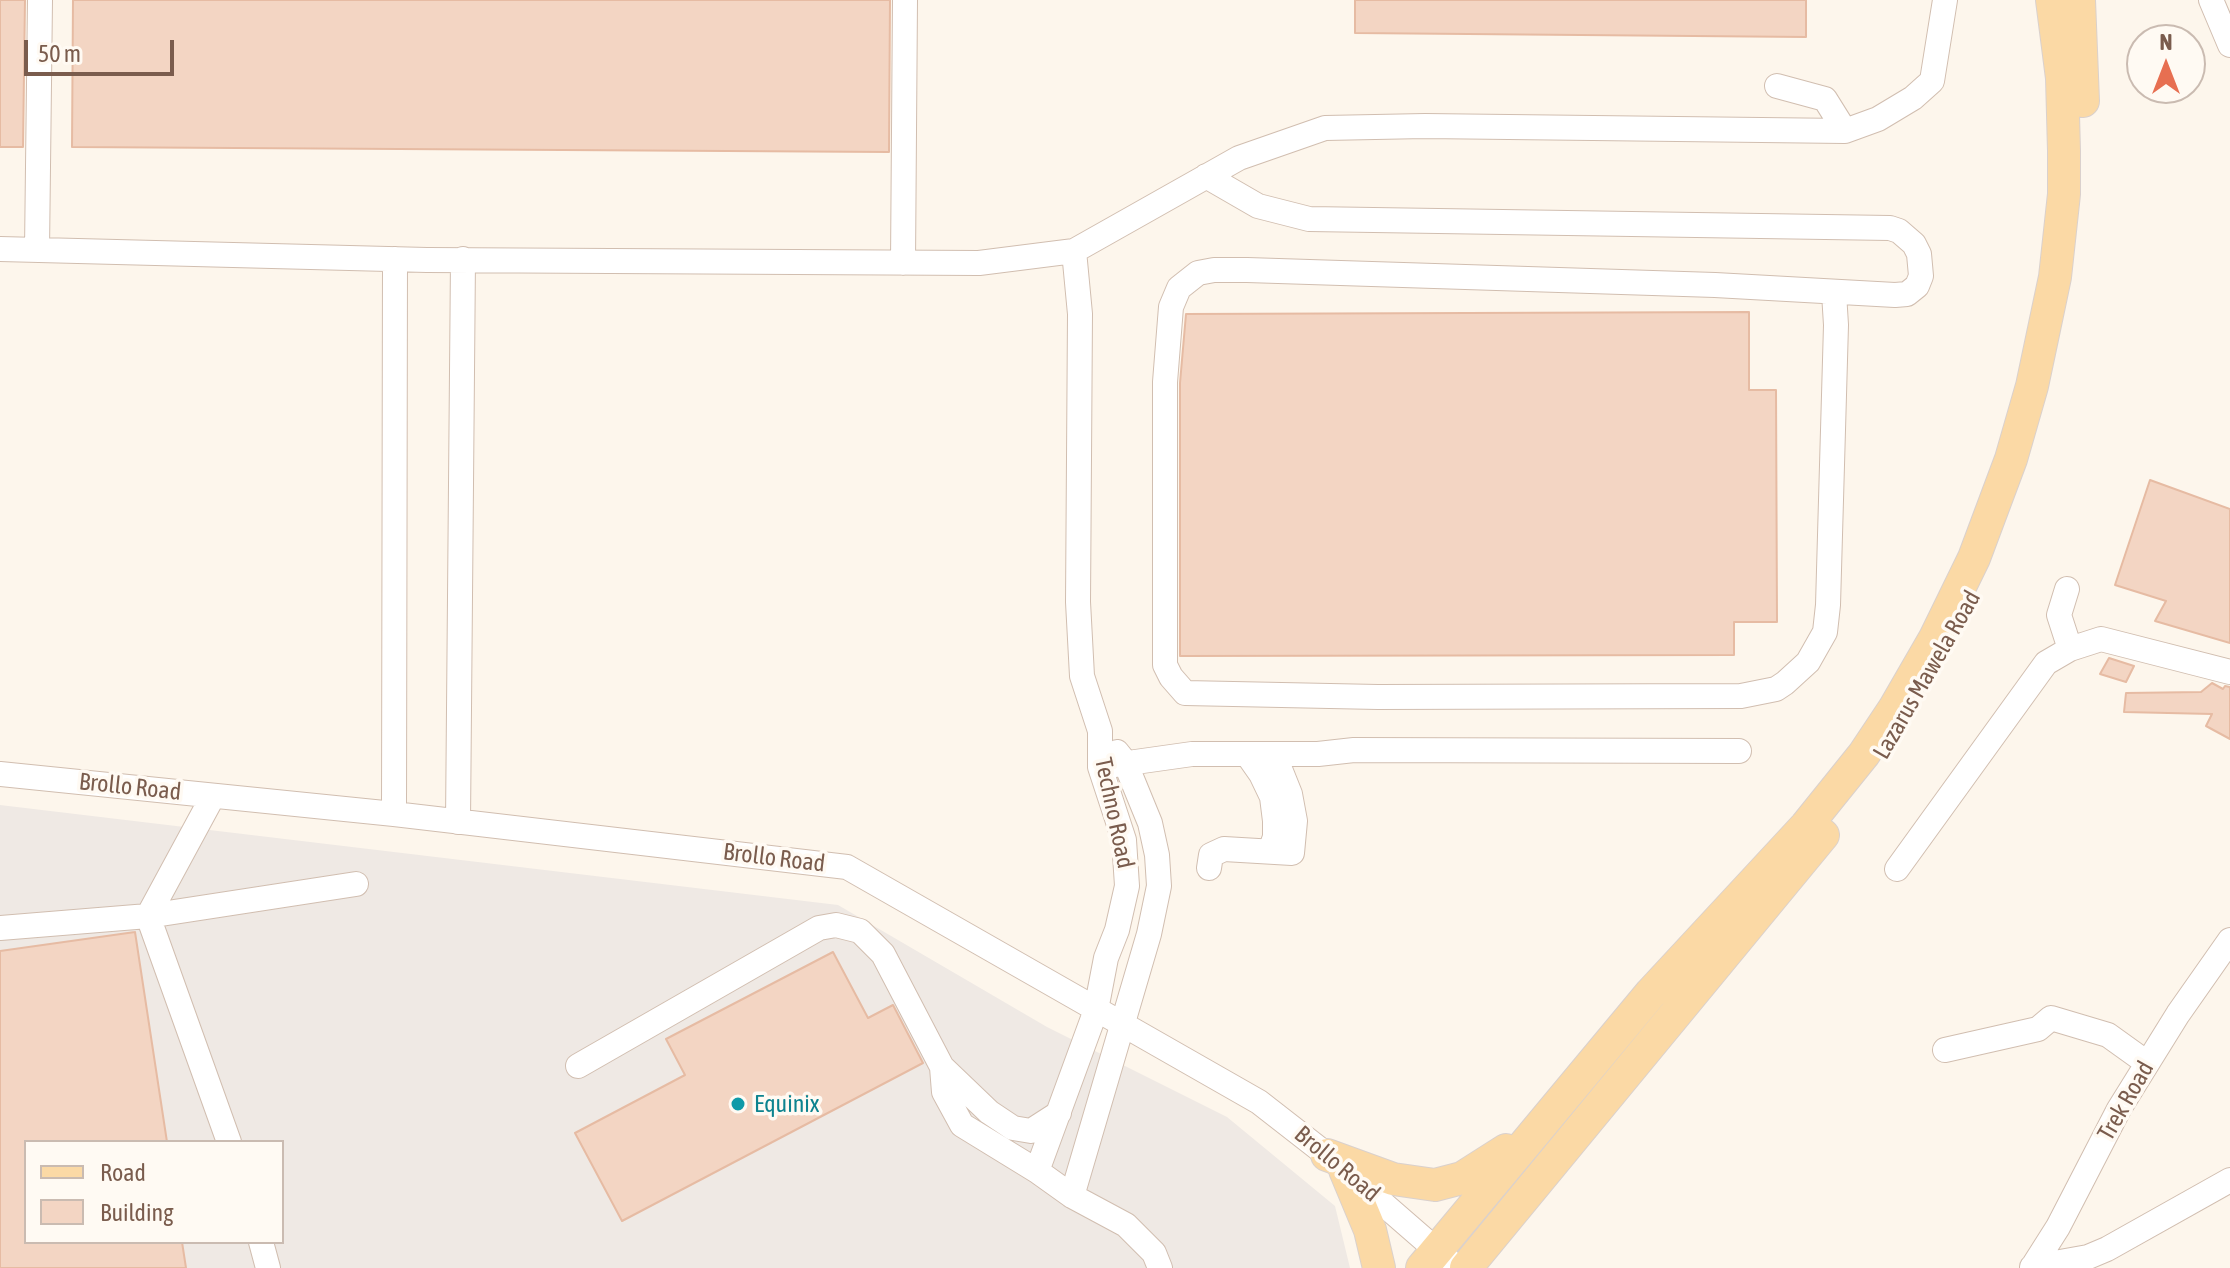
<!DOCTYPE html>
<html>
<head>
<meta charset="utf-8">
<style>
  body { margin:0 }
  #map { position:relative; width:2230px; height:1268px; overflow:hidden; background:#fdf6ec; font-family:"Asap Condensed",sans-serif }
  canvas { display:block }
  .legend { position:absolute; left:24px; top:1140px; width:260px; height:104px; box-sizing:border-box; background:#fffaf3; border:2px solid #cabbb1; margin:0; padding:10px 14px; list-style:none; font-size:24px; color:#7a5c4d }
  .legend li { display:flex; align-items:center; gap:16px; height:40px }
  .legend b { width:40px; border:2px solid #cabbb1 }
  .north { position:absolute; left:2126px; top:24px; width:80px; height:80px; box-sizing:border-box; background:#fffaf3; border:2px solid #cabbb1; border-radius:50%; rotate:0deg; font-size:22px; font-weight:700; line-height:32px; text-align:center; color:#7a5c4d }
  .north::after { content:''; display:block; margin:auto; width:28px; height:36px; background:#e76f51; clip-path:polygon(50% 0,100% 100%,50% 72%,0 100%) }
  .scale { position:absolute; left:24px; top:40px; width:150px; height:36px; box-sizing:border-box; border:4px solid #7a5c4d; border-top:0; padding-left:10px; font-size:24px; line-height:28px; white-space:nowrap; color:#7a5c4d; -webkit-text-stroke:6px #fffaf3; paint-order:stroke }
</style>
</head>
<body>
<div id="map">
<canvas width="2230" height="1268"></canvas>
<ul class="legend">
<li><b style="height:10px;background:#fbd9a5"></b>Road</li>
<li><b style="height:22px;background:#f3d5c3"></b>Building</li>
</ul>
<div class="north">N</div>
<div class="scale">50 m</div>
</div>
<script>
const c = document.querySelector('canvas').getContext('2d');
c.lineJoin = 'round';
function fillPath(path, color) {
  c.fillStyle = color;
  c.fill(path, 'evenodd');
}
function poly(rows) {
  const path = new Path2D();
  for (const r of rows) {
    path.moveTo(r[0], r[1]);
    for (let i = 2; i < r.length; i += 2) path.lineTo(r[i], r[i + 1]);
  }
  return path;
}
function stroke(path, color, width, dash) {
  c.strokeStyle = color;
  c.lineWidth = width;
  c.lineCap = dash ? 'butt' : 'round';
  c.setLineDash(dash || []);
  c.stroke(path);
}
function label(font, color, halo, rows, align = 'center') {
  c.font = font + ' "Asap Condensed",sans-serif';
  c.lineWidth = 7;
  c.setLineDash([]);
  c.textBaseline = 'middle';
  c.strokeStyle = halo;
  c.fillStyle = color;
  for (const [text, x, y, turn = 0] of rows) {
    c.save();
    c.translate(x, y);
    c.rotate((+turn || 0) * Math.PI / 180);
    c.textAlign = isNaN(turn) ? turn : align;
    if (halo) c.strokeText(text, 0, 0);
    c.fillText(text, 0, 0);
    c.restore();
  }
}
fillPath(poly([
  [0,805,838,905,1047,1027,1227,1117,1335,1206,1350,1268,0,1268],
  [26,1142,282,1142,282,1242,26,1242]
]), '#efe9e4');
const building = poly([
  [0,0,25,0,23,147,0,147,0,0],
  [73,0,890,0,889,152,72,147,73,0],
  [1355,0,1806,0,1806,37,1355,33,1355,0],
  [1749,312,1749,390,1776,390,1777,622,1734,622,1734,655,1180,656,1180,383,1186,314,1749,312],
  [2150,480,2230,509,2230,643,2155,621,2166,601,2115,585,2150,480],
  [2109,658,2134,666,2126,682,2100,674,2109,658],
  [2212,683,2223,689,2225,686,2230,687,2230,739,2206,726,2212,714,2124,712,2126,693,2201,692,2212,683],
  [135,932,167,1142,26,1142,26,1242,182,1242,186,1268,0,1268,0,951,135,932],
  [833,952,868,1018,893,1005,923,1063,622,1221,575,1133,685,1075,666,1039,833,952]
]);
fillPath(building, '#f3d5c3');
stroke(building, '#e6bba3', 2);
const minor = poly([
  [2211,0,2230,45],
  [1777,86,1825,99,1845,131,1878,119,1913,98,1932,81,1945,0],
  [1206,176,1258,206,1309,219,1890,228,1899,231,1914,244,1919,254,1921,276,1917,286,1907,294,1895,295,1715,285,1247,270,1214,270,1198,273,1179,288,1171,307,1165,382,1165,665,1171,677,1185,693,1378,697,1741,696,1776,689,1785,683,1808,662,1825,632,1828,605,1836,325,1834,293],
  [0,249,427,260,979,263,1074,251,1239,158,1325,128,1425,126,1845,131],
  [37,250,40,0],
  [903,263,905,0],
  [2067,589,2059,615,2070,649],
  [1247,754,1261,774,1272,797,1275,821,1275,837,1270,851],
  [1100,767,1192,754,1318,754,1354,750,1739,751],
  [0,774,394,814,847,867,1259,1102,1327,1155,1457,1268],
  [394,814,395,259],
  [458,822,463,259],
  [1209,868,1211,855,1224,849,1292,853,1295,821,1290,794,1274,754],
  [1897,869,2046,663,2070,649,2101,639,2230,672],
  [0,928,148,916,213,796],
  [1945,1050,2038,1029,2051,1018,2108,1035,2147,1063],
  [578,1066,819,928,836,925,860,931,883,954,942,1067,989,1112,1013,1128,1031,1131,1059,1113],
  [942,1067,944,1092,962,1125,1037,1171,1072,1196,1126,1225,1154,1253,1160,1268],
  [229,1142,148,916,356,884],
  [1037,1171,1096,1010,1106,958,1117,930,1127,886,1124,840,1100,767,1100,731,1082,676,1078,602,1080,314,1074,251],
  [1072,1196,1149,934,1159,886,1157,855,1150,823,1125,762,1117,752],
  [261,1242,268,1268],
  [2032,1267,2088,1257,2107,1249,2230,1180],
  [2032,1268,2058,1227,2119,1109,2178,1014,2230,940]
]);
const major = poly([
  [2079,0,2083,101],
  [1327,1155,1393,1179,1435,1185,1462,1178,1506,1150],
  [1345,1170,1370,1230,1379,1268],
  [1422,1268,1651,993,1806,826,1864,754,1894,709,1935,638,1974,558,2011,459,2032,386,2055,277,2064,194,2064,151,2062,78,2052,0],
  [1466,1268,1823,835]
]);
stroke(minor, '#d1beb0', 26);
stroke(major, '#dad1cd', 34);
stroke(minor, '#fff', 24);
stroke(major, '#fbd9a5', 32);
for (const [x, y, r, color] of [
  [738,1104,8,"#0f9aa8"]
]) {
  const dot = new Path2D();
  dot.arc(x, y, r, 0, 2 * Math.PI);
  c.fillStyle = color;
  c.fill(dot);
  stroke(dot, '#fffaf3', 3);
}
label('24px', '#7a5c4d', '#fffaf3', [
  ["Lazarus Mawela Road",1927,675,-60],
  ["Brollo Road",130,787,6],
  ["Techno Road",1114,813,78],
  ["Brollo Road",774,858,7],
  ["Trek Road",2126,1101,-60],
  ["Brollo Road",1337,1164,40]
]);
label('24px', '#0d838f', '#fffaf3', [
  ["Equinix",754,1104]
], 'left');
</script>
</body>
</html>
